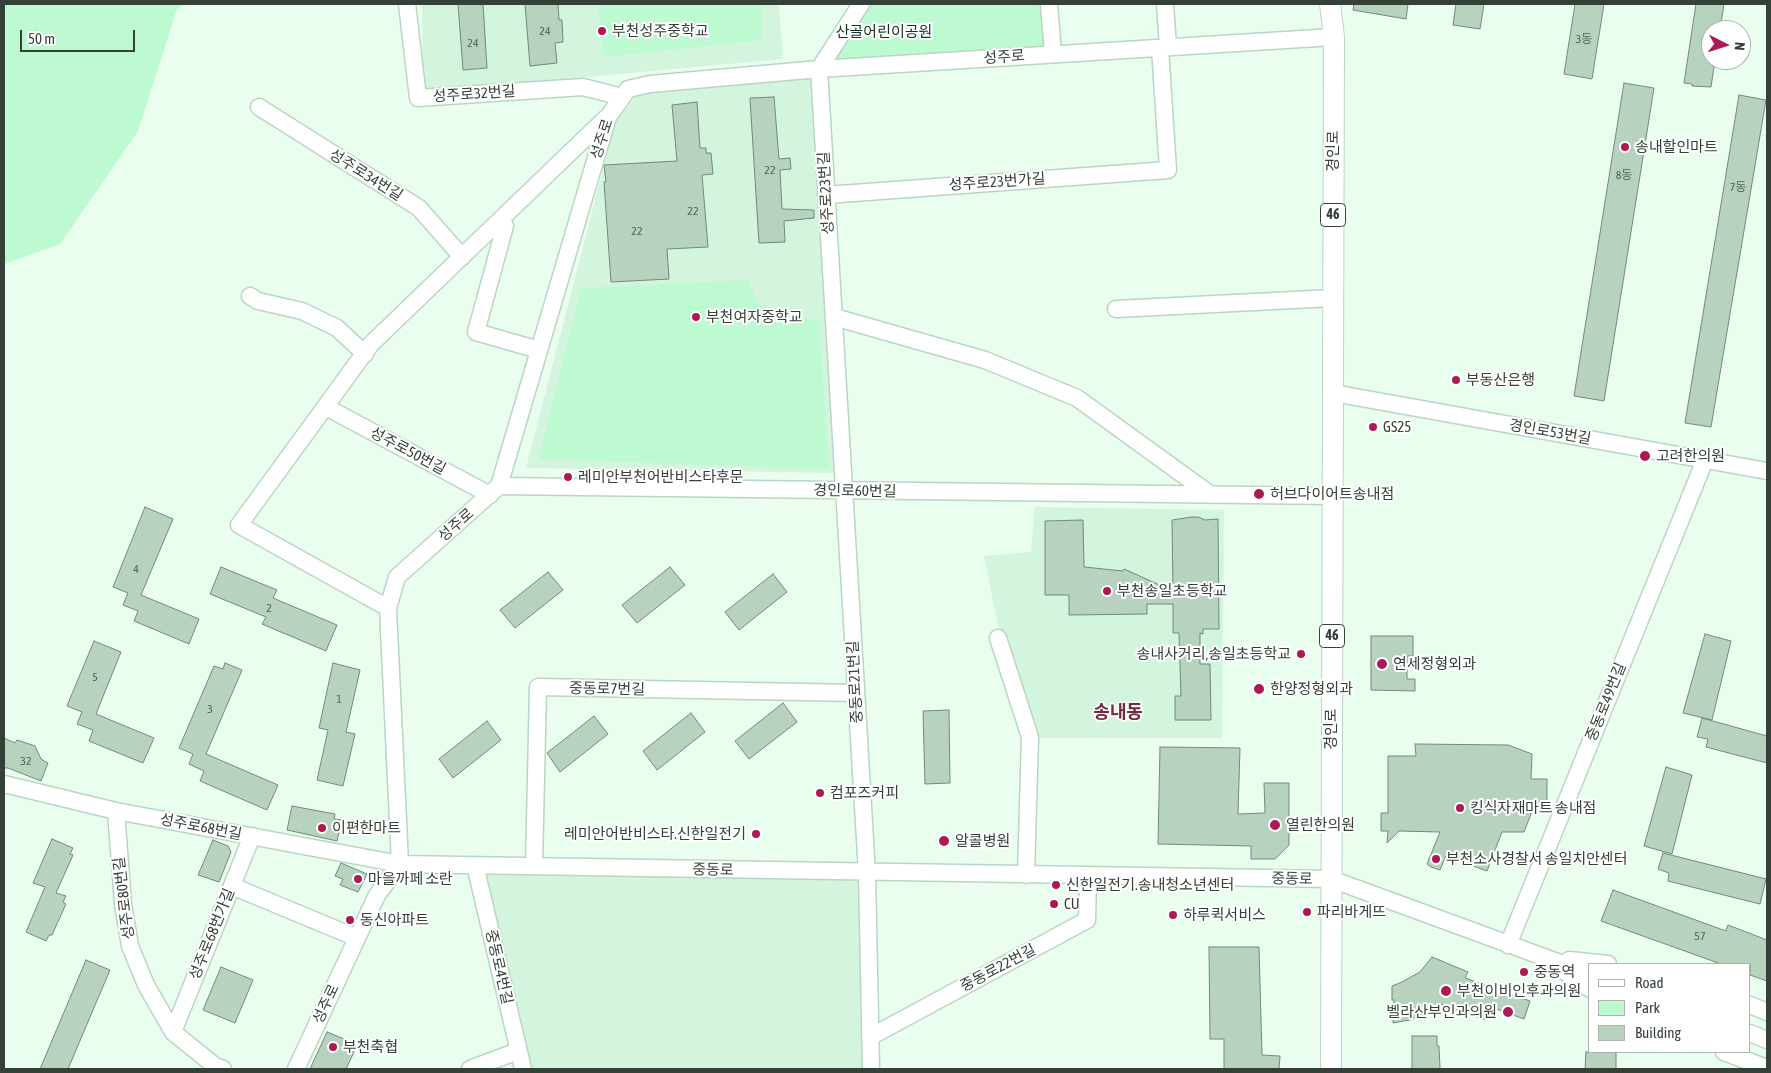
<!DOCTYPE html>
<html>
<head>
<meta charset="utf-8">
<style>
  body { margin:0 }
  #map { position:relative; width:1771px; height:1073px; overflow:hidden; background:#e9feef; font-family:"Asap Condensed",sans-serif }
  canvas { display:block }
  .frame { position:absolute; inset:0; border:5px solid #354038; pointer-events:none }
  .legend { position:absolute; left:1588px; top:963px; width:162px; height:90px; box-sizing:border-box; background:#fff; border:1px solid #aeb3af; margin:0; padding:6px 9px; list-style:none; font-size:15px; color:#354038 }
  .legend li { display:flex; align-items:center; gap:10px; height:25px }
  .legend b { width:25px; border:1px solid #aeb3af }
  .north { position:absolute; left:1701px; top:20px; width:50px; height:50px; box-sizing:border-box; background:#fff; border:1px solid #aeb3af; border-radius:50%; rotate:95deg; font-size:14px; font-weight:700; line-height:20px; text-align:center; color:#354038 }
  .north::after { content:''; display:block; margin:auto; width:18px; height:22px; background:#ab1a52; clip-path:polygon(50% 0,100% 100%,50% 72%,0 100%) }
  .scale { position:absolute; left:20px; top:30px; width:115px; height:22px; box-sizing:border-box; border:2px solid #354038; border-top:0; padding-left:6px; font-size:15px; line-height:18px; white-space:nowrap; color:#354038; -webkit-text-stroke:4px #fff; paint-order:stroke }
</style>
</head>
<body>
<div id="map">
<canvas width="1771" height="1073"></canvas>
<div class="frame"></div>
<ul class="legend">
<li><b style="height:6px;background:#fff"></b>Road</li>
<li><b style="height:14px;background:#bdfad1"></b>Park</li>
<li><b style="height:14px;background:#b8d2c0"></b>Building</li>
</ul>
<div class="north">N</div>
<div class="scale">50 m</div>
</div>
<script>
const c = document.querySelector('canvas').getContext('2d');
c.lineJoin = 'round';
function fillPath(path, color) {
  c.fillStyle = color;
  c.fill(path, 'evenodd');
}
function poly(rows) {
  const path = new Path2D();
  for (const r of rows) {
    path.moveTo(r[0], r[1]);
    for (let i = 2; i < r.length; i += 2) path.lineTo(r[i], r[i + 1]);
  }
  return path;
}
function stroke(path, color, width, dash) {
  c.strokeStyle = color;
  c.lineWidth = width;
  c.lineCap = dash ? 'butt' : 'round';
  c.setLineDash(dash || []);
  c.stroke(path);
}
function label(font, color, halo, rows, align = 'center') {
  c.font = font + ' "Asap Condensed","Noto Sans KR",sans-serif';
  c.lineWidth = 4;
  c.setLineDash([]);
  c.textBaseline = 'middle';
  c.strokeStyle = halo;
  c.fillStyle = color;
  for (const [text, x, y, turn = 0] of rows) {
    c.save();
    c.translate(x, y);
    c.rotate((+turn || 0) * Math.PI / 180);
    c.textAlign = isNaN(turn) ? turn : align;
    if (halo) c.strokeText(text, 0, 0);
    c.fillText(text, 0, 0);
    c.restore();
  }
}
fillPath(poly([
  [422,4,779,4,783,59,423,92],
  [812,77,837,473,526,468,615,123,638,93],
  [1035,507,1224,510,1222,738,1040,738,998,626,984,556,1031,552],
  [485,865,867,873,871,1069,527,1069]
]), '#d3f4dd');
fillPath(poly([
  [4,4,185,4,177,9,138,131,60,244,4,264],
  [598,4,761,4,762,40,604,57],
  [866,4,1046,4,1049,52,827,64],
  [748,280,758,303,781,316,819,321,829,469,539,459,581,288]
]), '#bdfad1');
const building = poly([
  [458,4,483,4,487,68,463,70,458,4],
  [525,4,558,4,559,20,562,20,563,42,555,43,557,63,530,66,525,4],
  [1354,4,1408,4,1406,19,1353,10,1354,4],
  [1456,4,1484,4,1480,29,1453,25,1456,4],
  [1575,4,1604,4,1592,79,1564,74,1575,4],
  [1696,4,1724,4,1720,30,1711,30,1711,60,1715,60,1711,87,1692,86,1692,84,1684,83,1696,4],
  [1624,83,1654,88,1604,401,1574,396,1624,83],
  [1739,95,1766,100,1711,427,1685,423,1739,95],
  [774,97,779,159,790,158,791,169,780,170,782,209,814,210,814,218,784,221,785,242,759,243,750,98,774,97],
  [697,102,700,148,706,148,706,153,711,153,713,174,702,175,708,247,667,249,669,279,611,282,604,182,606,182,604,165,677,161,672,105,697,102],
  [145,507,173,519,141,595,199,619,189,644,134,621,138,611,123,605,128,593,113,587,145,507],
  [1192,517,1198,517,1205,520,1218,519,1219,629,1203,629,1203,634,1200,633,1200,664,1210,664,1211,720,1175,720,1175,696,1181,696,1179,633,1173,633,1173,604,1147,604,1147,614,1069,615,1069,595,1045,595,1045,521,1083,520,1084,567,1123,571,1124,569,1173,591,1172,520,1192,517],
  [221,567,277,590,273,598,337,625,326,651,262,624,266,617,210,594,221,567],
  [670,567,685,585,637,623,622,605,670,567],
  [548,572,563,590,515,628,500,610,548,572],
  [773,574,787,592,739,630,725,612,773,574],
  [1705,634,1731,641,1712,720,1683,713,1705,634],
  [1371,636,1413,636,1413,656,1407,656,1407,679,1415,679,1415,691,1371,690,1371,636],
  [94,641,121,652,96,714,154,738,143,763,89,741,93,730,77,724,82,712,67,706,94,641],
  [225,663,242,670,206,754,278,785,267,810,200,781,204,771,189,764,193,754,179,748,214,666,223,669,225,663],
  [333,663,360,670,346,732,355,734,343,786,317,780,328,730,319,728,333,663],
  [783,703,797,722,749,759,735,741,783,703],
  [949,710,950,783,925,784,923,711,949,710],
  [691,713,705,732,657,770,643,751,691,713],
  [594,716,608,734,560,772,547,753,594,716],
  [1702,718,1767,736,1767,763,1706,747,1708,739,1697,737,1702,718],
  [487,721,501,740,453,778,439,759,487,721],
  [4,738,15,743,17,740,35,746,41,759,48,763,41,781,8,768,4,768,4,738],
  [1415,744,1508,745,1532,754,1531,779,1547,779,1547,802,1531,802,1531,814,1524,832,1502,832,1487,871,1446,856,1440,870,1431,867,1427,864,1440,832,1399,831,1387,843,1388,831,1381,831,1381,813,1388,813,1388,756,1416,756,1415,744],
  [1160,747,1240,748,1238,814,1265,813,1264,783,1289,783,1289,845,1275,859,1251,859,1251,846,1158,844,1160,747],
  [1666,767,1692,775,1672,854,1644,846,1666,767],
  [292,806,335,814,334,819,342,820,337,841,287,830,292,806],
  [52,839,73,848,70,854,73,855,56,893,66,896,63,902,66,904,52,935,49,935,46,941,26,932,45,887,33,883,52,839],
  [213,840,228,846,231,852,219,882,198,875,213,840],
  [1663,853,1766,879,1760,904,1668,881,1669,873,1658,869,1663,853],
  [341,863,367,874,358,892,340,885,343,879,335,876,341,863],
  [1613,890,1726,931,1728,925,1767,940,1767,981,1750,975,1750,964,1721,964,1601,921,1613,890],
  [1209,947,1259,947,1262,1055,1280,1056,1279,1069,1224,1069,1224,1039,1210,1039,1209,947],
  [1432,957,1468,972,1465,978,1530,1001,1524,1019,1491,1007,1486,1020,1440,1004,1435,1008,1410,1020,1393,1023,1394,1000,1392,1000,1392,986,1402,982,1420,972,1432,957],
  [86,960,110,970,68,1069,40,1069,86,960],
  [221,967,253,980,235,1023,203,1010,221,967],
  [327,1032,344,1039,347,1049,354,1052,346,1069,310,1069,327,1032],
  [1412,1036,1437,1036,1437,1046,1439,1046,1440,1069,1412,1069,1412,1036],
  [1586,1052,1616,1052,1616,1069,1585,1069,1586,1052]
]);
fillPath(building, '#b8d2c0');
stroke(building, '#728a79', 1);
const minor = poly([
  [407,4,418,98,583,87,622,97],
  [1049,4,1053,54],
  [1165,4,1168,47],
  [819,69,867,873,871,1069],
  [819,69,861,4],
  [259,107,419,208,462,257],
  [826,195,1168,170,1160,48],
  [501,219,505,226,476,332,539,350],
  [250,296,258,301,302,311,337,328,365,354],
  [1116,309,1333,298],
  [834,317,985,360,1077,398,1211,495],
  [1333,393,1767,471],
  [326,407,490,495],
  [499,486,1332,496],
  [388,608,239,525,371,344,606,118],
  [998,638,1030,737,1026,875],
  [4,784,116,811,400,864,1331,879,1590,974],
  [116,811,123,904,130,946,146,985,173,1032,215,1066,223,1069],
  [475,865,523,1069],
  [534,866,538,687,856,693],
  [232,886,357,938],
  [1508,945,1705,460],
  [1569,960,1608,964],
  [1565,972,1590,989],
  [1750,1005,1767,1012],
  [173,1032,252,836],
  [1750,1033,1767,1040],
  [870,1037,1087,920,1088,877],
  [1724,1052,1767,1068],
  [296,1069,377,895,400,864,388,608,397,577,499,486,608,117,628,89,650,84,819,69,1334,37],
  [470,1069,518,1051]
]);
const major = poly([
  [1330,4,1334,37,1331,1069]
]);
stroke(minor, '#bbd5c3', 19);
stroke(major, '#bbd5c3', 22);
stroke(minor, '#fff', 16);
stroke(major, '#fff', 20);
for (const [x, y, r, color] of [
  [602,31,5,"#ab1a52"],
  [1625,147,5,"#ab1a52"],
  [696,317,5,"#ab1a52"],
  [1456,380,5,"#ab1a52"],
  [1373,427,5,"#ab1a52"],
  [1645,456,6,"#ab1a52"],
  [568,477,5,"#ab1a52"],
  [1259,494,6,"#ab1a52"],
  [1107,591,5,"#ab1a52"],
  [1301,654,5,"#ab1a52"],
  [1382,664,6,"#ab1a52"],
  [1259,689,6,"#ab1a52"],
  [820,793,5,"#ab1a52"],
  [1460,808,5,"#ab1a52"],
  [1275,825,6,"#ab1a52"],
  [322,828,5,"#ab1a52"],
  [756,834,5,"#ab1a52"],
  [944,841,6,"#ab1a52"],
  [1436,859,5,"#ab1a52"],
  [358,879,5,"#ab1a52"],
  [1056,885,5,"#ab1a52"],
  [1054,904,5,"#ab1a52"],
  [1307,912,5,"#ab1a52"],
  [1173,915,5,"#ab1a52"],
  [350,920,5,"#ab1a52"],
  [1524,972,5,"#ab1a52"],
  [1446,991,6,"#ab1a52"],
  [1508,1012,6,"#ab1a52"],
  [333,1047,5,"#ab1a52"]
]) {
  const dot = new Path2D();
  dot.arc(x, y, r, 0, 2 * Math.PI);
  c.fillStyle = color;
  c.fill(dot);
  stroke(dot, '#fff', 2);
}
label('12px', '#56645a', null, [
  ["24",545,31],
  ["3동",1584,39],
  ["24",473,43],
  ["22",770,170],
  ["8동",1624,175],
  ["7동",1738,187],
  ["22",693,211],
  ["22",637,231],
  ["4",136,569],
  ["2",269,608],
  ["5",95,677],
  ["1",339,699],
  ["3",210,709],
  ["32",26,761],
  ["57",1700,936]
]);
for (const [x, y, w] of [
  [1333,215,25],
  [1332,636,25]
]) {
  const box = new Path2D();
  box.roundRect(x - w / 2, y - 11.5, w, 23, 4);
  c.fillStyle = '#fff';
  c.fill(box);
  stroke(box, '#354038', 1);
}
label('bold 14px', '#354038', null, [
  ["46",1333,215],
  ["46",1332,636]
]);
label('15px', '#354038', '#fff', [
  ["부천성주중학교",612,31],
  ["송내할인마트",1635,147],
  ["부천여자중학교",706,317],
  ["부동산은행",1466,380],
  ["GS25",1383,427],
  ["고려한의원",1656,456],
  ["레미안부천어반비스타후문",578,477],
  ["허브다이어트송내점",1270,494],
  ["부천송일초등학교",1117,591],
  ["송내사거리,송일초등학교",1291,654,"right"],
  ["연세정형외과",1393,664],
  ["한양정형외과",1270,689],
  ["컴포즈커피",830,793],
  ["킹식자재마트 송내점",1470,808],
  ["열린한의원",1286,825],
  ["이편한마트",332,828],
  ["레미안어반비스타.신한일전기",746,834,"right"],
  ["알콜병원",955,841],
  ["부천소사경찰서 송일치안센터",1446,859],
  ["마을까페 소란",368,879],
  ["신한일전기.송내청소년센터",1066,885],
  ["CU",1064,904],
  ["파리바게뜨",1317,912],
  ["하루퀵서비스",1183,915],
  ["동신아파트",360,920],
  ["중동역",1534,972],
  ["부천이비인후과의원",1457,991],
  ["벨라산부인과의원",1497,1012,"right"],
  ["부천축협",343,1047]
], 'left');
label('15px', '#143321', '#fff', [
  ["산골어린이공원",884,32]
]);
label('15px', '#354038', '#fff', [
  ["성주로",1004,57,-4],
  ["성주로32번길",474,94,-4],
  ["성주로",602,139,-72],
  ["경인로",1333,151,-90],
  ["성주로34번길",366,175,32],
  ["성주로23번가길",997,182,-4],
  ["성주로23번길",826,193,-93],
  ["경인로53번길",1550,432,10],
  ["성주로50번길",408,451,28],
  ["경인로60번길",855,491,1],
  ["성주로",456,525,-41],
  ["중동로21번길",855,682,-93],
  ["중동로7번길",607,689,1],
  ["중동로49번길",1606,702,-68],
  ["경인로",1331,729,-90],
  ["성주로68번길",201,827,11],
  ["중동로",713,870,1],
  ["중동로",1292,879,1],
  ["성주로80번길",124,898,-97],
  ["성주로68번가길",212,934,-68],
  ["중동로4번길",499,967,77],
  ["중동로22번길",998,968,-28],
  ["성주로",326,1004,-65]
]);
label('bold 18px', '#712c3f', '#fff', [
  ["송내동",1118,712]
]);
</script>
</body>
</html>
